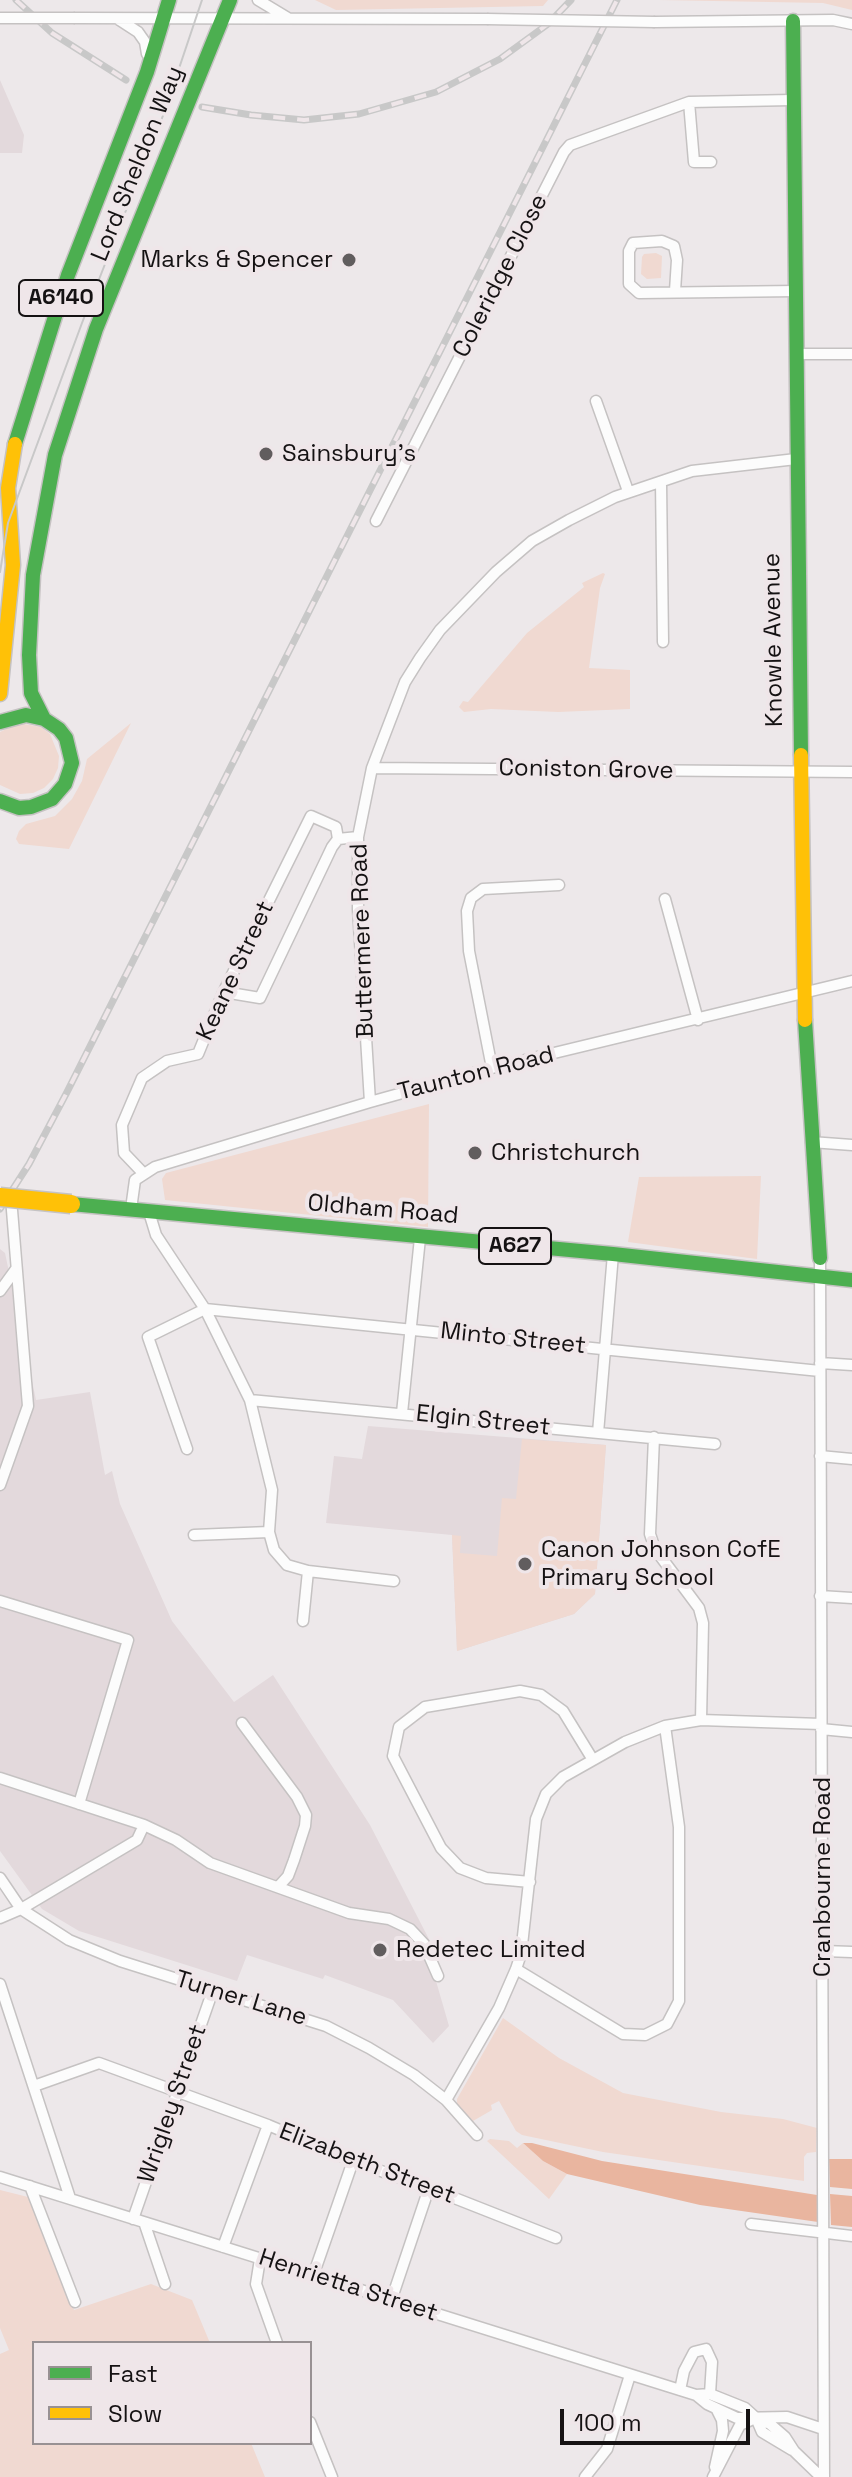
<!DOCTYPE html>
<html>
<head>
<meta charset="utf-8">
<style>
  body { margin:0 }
  #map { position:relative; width:852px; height:2477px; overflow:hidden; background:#ede8ea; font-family:"Space Grotesk",sans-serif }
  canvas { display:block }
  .legend { position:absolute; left:32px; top:2341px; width:280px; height:104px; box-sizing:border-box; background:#efe6e9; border:2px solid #989193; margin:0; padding:10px 14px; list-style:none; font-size:24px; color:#151213 }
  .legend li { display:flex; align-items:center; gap:16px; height:40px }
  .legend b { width:40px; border:2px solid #989193 }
  .scale { position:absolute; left:560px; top:2409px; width:190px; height:36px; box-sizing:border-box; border:4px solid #151213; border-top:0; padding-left:10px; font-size:24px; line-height:28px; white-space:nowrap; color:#151213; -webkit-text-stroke:6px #efe6e9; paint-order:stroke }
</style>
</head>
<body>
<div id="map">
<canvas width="852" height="2477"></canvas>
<ul class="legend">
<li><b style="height:10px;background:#4caf50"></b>Fast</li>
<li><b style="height:10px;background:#ffc107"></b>Slow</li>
</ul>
<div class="scale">100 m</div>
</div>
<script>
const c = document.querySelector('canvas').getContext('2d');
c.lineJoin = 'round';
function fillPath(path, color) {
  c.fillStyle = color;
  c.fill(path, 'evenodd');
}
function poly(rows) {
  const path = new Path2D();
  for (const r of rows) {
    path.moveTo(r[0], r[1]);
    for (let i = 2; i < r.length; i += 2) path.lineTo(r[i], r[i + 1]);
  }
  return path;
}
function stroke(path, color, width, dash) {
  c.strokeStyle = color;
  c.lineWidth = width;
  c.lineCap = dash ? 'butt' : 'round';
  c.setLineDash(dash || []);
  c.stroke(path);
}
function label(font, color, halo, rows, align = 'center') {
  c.font = font + ' "Space Grotesk",sans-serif';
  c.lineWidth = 8;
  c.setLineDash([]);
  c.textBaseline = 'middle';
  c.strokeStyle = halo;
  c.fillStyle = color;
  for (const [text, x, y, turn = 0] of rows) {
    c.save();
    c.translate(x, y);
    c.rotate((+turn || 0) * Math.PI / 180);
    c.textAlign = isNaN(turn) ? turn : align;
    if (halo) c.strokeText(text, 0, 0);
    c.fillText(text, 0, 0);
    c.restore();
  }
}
fillPath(poly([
  [0,80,24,135,22,153,0,153],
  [0,1249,5,1253,36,1400,90,1392,105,1475,112,1471,120,1504,172,1621,234,1702,273,1675,370,1825,432,1945,443,1973,436,1981,449,2026,433,2043,393,2000,325,1975,323,1979,247,1955,237,1981,79,1931,42,1909,0,1851],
  [368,1426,606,1445,595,1594,574,1614,457,1651,452,1535,326,1523,334,1456,362,1459]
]), '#e3d9dc');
fillPath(poly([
  [315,0,548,0,543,6,336,10],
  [659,0,852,0,852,10,823,3],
  [656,253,662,256,661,278,647,279,641,274,642,257,644,254],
  [603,573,605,574,600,588,589,668,630,670,630,709,558,712,491,709,464,712,459,707,463,701,468,702,527,633,584,587,582,583],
  [19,723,41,727,50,734,59,756,58,768,53,779,44,788,33,793,20,794,0,785,0,732],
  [131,723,69,849,19,844,16,839,19,831,26,824,55,816,72,799,82,781,87,759],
  [429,1104,428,1227,165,1200,162,1179,166,1173],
  [761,1176,757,1259,628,1242,639,1177],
  [522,1439,606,1445,595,1594,574,1614,457,1651,452,1535,461,1536,460,1553,497,1556,502,1498,516,1499],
  [503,2018,559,2058,623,2093,721,2112,783,2119,817,2128,816,2152,807,2153,804,2157,804,2181,603,2152,522,2135,516,2131,499,2101,491,2105,492,2110,473,2121,457,2105,457,2099],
  [490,2139,509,2141,517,2148,523,2143,543,2161,567,2174,549,2199,487,2141],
  [0,2190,28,2197,74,2310,151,2284,192,2300,210,2343,34,2343,34,2443,251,2443,265,2477,0,2477,0,2354,9,2350,0,2328]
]), '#f0d9d1');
fillPath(poly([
  [523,2143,532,2143,602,2161,817,2195,818,2222,700,2205,567,2174,543,2161],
  [829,2159,852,2159,852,2189,830,2187],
  [830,2194,852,2196,852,2227,831,2225]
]), '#e9b59f');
const street = poly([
  [258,0,288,18],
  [75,18,487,19],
  [118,19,138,32,145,42,147,54],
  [655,22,833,20,852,24],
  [689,102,694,162,711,162],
  [675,291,677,260,674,246,662,241,633,243,629,251,629,284,639,293,796,291],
  [796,354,852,354],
  [596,401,628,491],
  [661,482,663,642],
  [376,521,564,152,570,145,689,102,792,100],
  [372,768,852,772],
  [665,899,698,1020],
  [230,993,260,998,332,847,338,839,358,837],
  [492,1068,469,951,467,911,471,898,483,889,559,885],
  [370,1102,358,909,358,837,372,768,405,682,420,658,440,630,496,572,532,541,569,520,615,497,692,471,796,459],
  [811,1142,852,1145],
  [144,1174,124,1153,122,1125,142,1078,167,1061,198,1054,223,993,311,816,336,827,338,839],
  [131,1209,135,1180,155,1167,370,1102,492,1068,852,981],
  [149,1212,156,1235,205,1309,250,1400,272,1490,269,1532,274,1550,287,1565,308,1571,394,1581],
  [820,1258,824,2477],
  [0,1291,16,1269],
  [820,1363,852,1365],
  [250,1400,715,1444],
  [402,1413,420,1238],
  [598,1433,613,1254],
  [654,1437,650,1534,655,1549,699,1608,703,1623,701,1720],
  [187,1449,148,1337,205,1309,820,1371],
  [820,1456,852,1459],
  [0,1485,28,1406,11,1198],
  [194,1535,269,1532],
  [820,1596,852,1598],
  [0,1601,128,1640,79,1804],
  [303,1621,308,1571],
  [242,1723,297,1797,306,1815,305,1826,294,1860,288,1876,278,1887],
  [821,1729,852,1732],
  [0,1778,144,1825,137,1840,21,1909,0,1918],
  [144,1825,176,1840,210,1863,349,1913,389,1919,410,1929,424,1944,438,1976],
  [0,1878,21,1909,69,1940,120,1961,326,2026,369,2048,414,2075,446,2100,477,2135],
  [530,1882,486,1878,460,1868,441,1848,393,1756,399,1727,425,1707,520,1691,541,1695,563,1711,593,1760],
  [824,1951,852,1952],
  [516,1969,623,2034,645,2035,667,2024,679,2001,679,1827,665,1726],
  [0,1984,70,2198],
  [34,2086,99,2063,268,2125,353,2161,429,2188,556,2238],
  [446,2100,499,2008,516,1969,521,1954,536,1819,546,1794,563,1777,625,1742,665,1726,701,1720,821,1724],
  [0,2177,680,2390,696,2395,710,2394,745,2408,756,2418,770,2424,785,2437,794,2451,821,2477],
  [30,2186,75,2302],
  [133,2219,213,1990],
  [144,2222,165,2284],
  [751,2224,852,2236],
  [223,2247,268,2125],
  [260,2259,256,2284,277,2343],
  [313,2276,353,2161],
  [391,2301,429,2188],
  [680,2390,684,2371,694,2352,706,2349,712,2362,710,2394],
  [696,2395,707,2404,737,2418,787,2417,823,2429],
  [756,2418,762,2432,792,2450],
  [310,2422,332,2477],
  [715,2467,723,2431,722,2420,717,2410],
  [585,2477,607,2449,630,2375],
  [713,2477,740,2425,751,2420]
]);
const fast = poly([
  [793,21,801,755],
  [15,444,68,275,147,72,169,0],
  [44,719,31,693,29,655,33,575,55,455,96,329,230,0],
  [0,722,26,715,44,719,59,729,66,738,72,763,65,784,52,799,31,807,19,808,0,801],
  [805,1020,820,1258],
  [71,1204,613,1254,852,1280]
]);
const slow = poly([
  [0,694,13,565,8,488,15,444],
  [801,755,805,1020]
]);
stroke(street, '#c5c2c2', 13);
stroke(fast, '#c5c2c2', 17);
stroke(slow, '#c5c2c2', 17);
stroke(street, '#fcfcfc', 10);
stroke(fast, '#4caf50', 14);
stroke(slow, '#ffc107', 14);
stroke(poly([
  [0,572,8,523,82,323,164,113,202,0]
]), '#c8c8c8', 2);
const rail = poly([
  [16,0,52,33,126,80],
  [202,107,251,115,304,120,359,114,436,92,500,59,548,24,571,0],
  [0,1209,29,1164,66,1094,617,0]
]);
stroke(rail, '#c8c8c8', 7);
stroke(rail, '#efe6e9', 4, [12]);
const streetBridge = poly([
  [0,18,75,18],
  [487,19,655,22]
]);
const slowBridge = poly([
  [0,1197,71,1204]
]);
stroke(streetBridge, '#c5c2c2', 13, []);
stroke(slowBridge, '#c5c3c4', 21, []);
stroke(streetBridge, '#fcfcfc', 10);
stroke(slowBridge, '#ffc107', 18);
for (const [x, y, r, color] of [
  [349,260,8,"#615d5e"],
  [266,454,8,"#615d5e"],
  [475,1153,8,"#615d5e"],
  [525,1564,8,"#615d5e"],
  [380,1950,8,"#615d5e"]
]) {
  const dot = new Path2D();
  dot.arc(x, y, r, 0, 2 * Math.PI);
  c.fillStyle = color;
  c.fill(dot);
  stroke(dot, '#efe6e9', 3);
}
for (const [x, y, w] of [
  [61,298,84],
  [515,1246,72]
]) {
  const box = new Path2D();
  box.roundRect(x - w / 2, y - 18, w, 36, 6);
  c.fillStyle = '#efe6e9';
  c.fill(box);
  stroke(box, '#151213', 2);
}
label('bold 22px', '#151213', null, [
  ["A6140",61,298],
  ["A627",515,1246]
]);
label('24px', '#151213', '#efe6e9', [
  ["Lord Sheldon Way",138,164,-68],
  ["Coleridge Close",501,276,-63],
  ["Knowle Avenue",774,640,-91],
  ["Coniston Grove",586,770,1],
  ["Buttermere Road",363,941,-92],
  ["Keane Street",236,971,-65],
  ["Taunton Road",476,1074,-14],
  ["Oldham Road",383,1210,5],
  ["Minto Street",513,1339,6],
  ["Elgin Street",483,1421,6],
  ["Cranbourne Road",823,1877,-90],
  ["Turner Lane",241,1999,17],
  ["Wrigley Street",173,2104,-71],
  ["Elizabeth Street",367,2164,21],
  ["Henrietta Street",348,2286,18]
]);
label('24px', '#151213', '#efe6e9', [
  ["Marks & Spencer",333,260,"right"],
  ["Sainsbury's",282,454],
  ["Christchurch",491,1153],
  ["Canon Johnson CofE",541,1550],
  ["Primary School",541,1578],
  ["Redetec Limited",396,1950]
], 'left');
</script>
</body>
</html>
